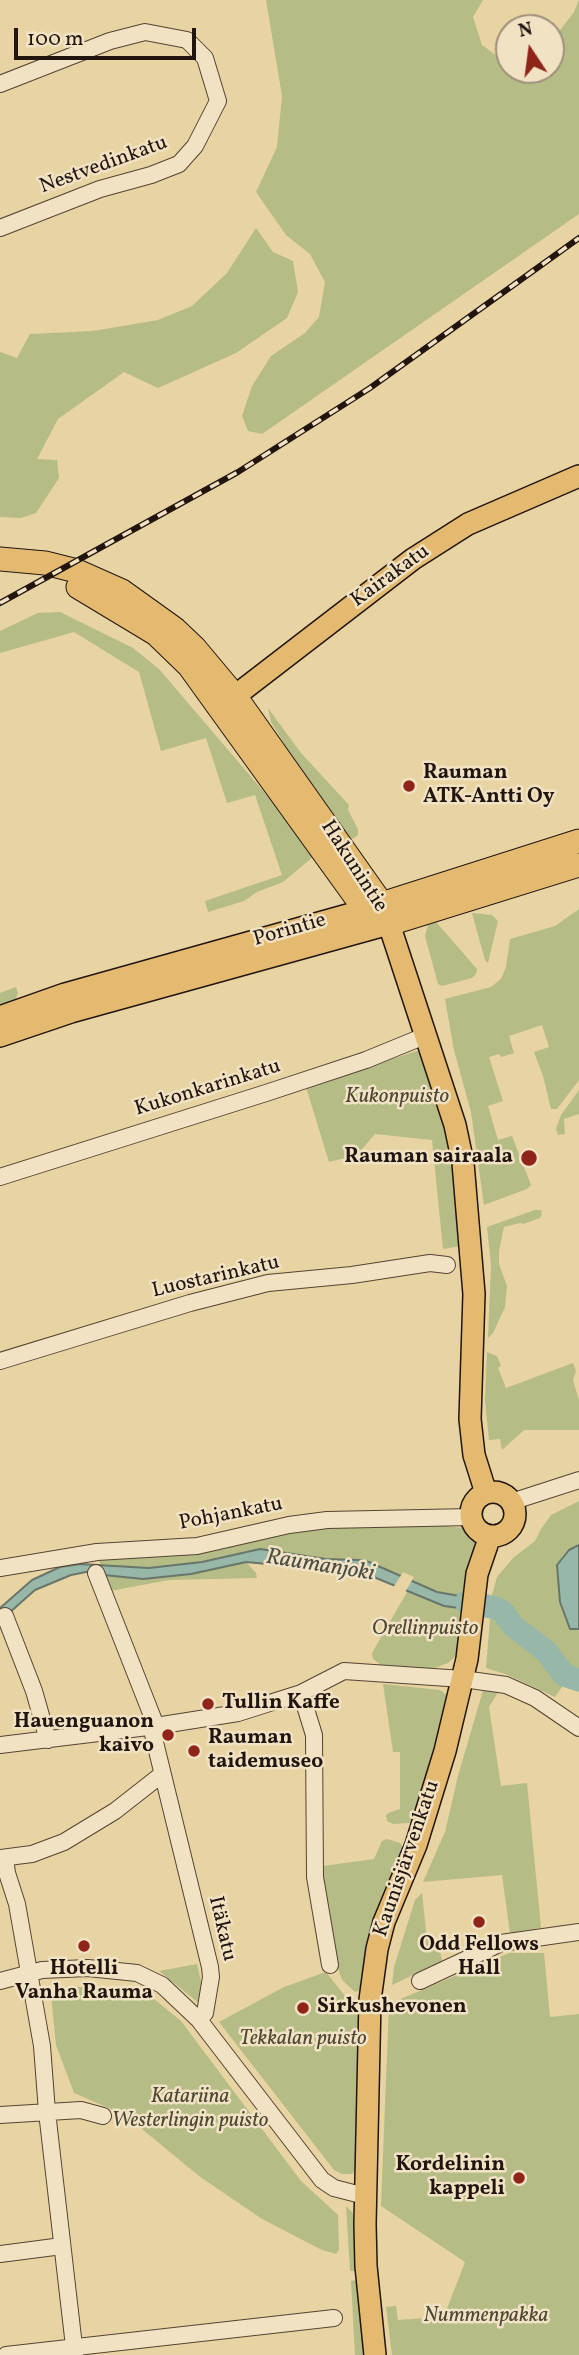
<!DOCTYPE html>
<html>
<head>
<meta charset="utf-8">
<style>
  body { margin:0 }
  #map { position:relative; width:579px; height:2355px; overflow:hidden; background:#e8d3a2; font-family:Vollkorn,serif }
  canvas { display:block }
  .north { position:absolute; left:495px; top:14px; width:70px; height:70px; box-sizing:border-box; background:#f0e2c3; border:2px solid #9e907b; border-radius:50%; rotate:347deg; font-size:19px; font-weight:700; line-height:28px; text-align:center; color:#22150f }
  .north::after { content:''; display:block; margin:auto; width:24px; height:32px; background:#8f2418; clip-path:polygon(50% 0,100% 100%,50% 72%,0 100%) }
  .scale { position:absolute; left:14px; top:28px; width:182px; height:32px; box-sizing:border-box; border:4px solid #22150f; border-top:0; padding-left:9px; font-size:21px; line-height:24px; white-space:nowrap; color:#22150f; -webkit-text-stroke:5px #f0e2c3; paint-order:stroke }
</style>
</head>
<body>
<div id="map">
<canvas width="579" height="2355"></canvas>
<div class="north">N</div>
<div class="scale">100 m</div>
</div>
<script>
const c = document.querySelector('canvas').getContext('2d');
c.lineJoin = 'round';
function fillPath(path, color) {
  c.fillStyle = color;
  c.fill(path, 'evenodd');
}
function poly(rows) {
  const path = new Path2D();
  for (const r of rows) {
    if (r.length === 3) {
      path.moveTo(r[0] + r[2], r[1]);
      path.arc(r[0], r[1], r[2], 0, 2 * Math.PI);
      continue;
    }
    path.moveTo(r[0], r[1]);
    for (let i = 2; i < r.length; i += 2) path.lineTo(r[i], r[i + 1]);
  }
  return path;
}
function stroke(path, color, width, dash) {
  c.strokeStyle = color;
  c.lineWidth = width;
  c.lineCap = dash ? 'butt' : 'round';
  c.setLineDash(dash || []);
  c.stroke(path);
}
function label(font, color, halo, rows, align = 'center') {
  c.font = font + ' Vollkorn,serif';
  c.lineWidth = 5;
  c.setLineDash([]);
  c.textBaseline = 'middle';
  c.strokeStyle = halo;
  c.fillStyle = color;
  for (const [text, x, y, turn = 0] of rows) {
    c.save();
    c.translate(x, y);
    c.rotate((+turn || 0) * Math.PI / 180);
    c.textAlign = isNaN(turn) ? turn : align;
    if (halo) c.strokeText(text, 0, 0);
    c.fillText(text, 0, 0);
    c.restore();
  }
}
fillPath(poly([
  [266,0,483,0,473,17,482,45,505,62,509,61,509,70,551,70,551,42,574,12,579,0,579,214,262,434,248,431,242,416,252,386,271,356,305,333,319,317,325,282,310,254,286,235,256,192,277,147,282,96],
  [256,228,273,252,293,261,298,292,287,318,236,353,158,388,124,372,58,419,37,459,57,460,59,478,36,513,21,518,0,517,0,352,17,358,30,334,93,331,158,320,192,306,227,273],
  [60,612,133,648,159,669,293,826,314,856,283,882,257,892,244,901,208,912,205,901,282,875,255,795,227,803,206,738,161,751,139,672,74,632,0,653,0,631,38,613],
  [268,708,301,753,349,805,348,810,358,829,358,835,354,838,346,841,324,809,271,722],
  [579,909,579,1080,557,1109,551,1109,543,1076,534,1052,549,1047,542,1025,509,1036,514,1053,501,1057,499,1054,489,1057,503,1101,488,1106,498,1140,512,1136,531,1185,527,1189,484,1205,471,1112,454,1050,445,999,491,987,501,979,506,967,510,939,555,926],
  [472,913,492,915,498,921,488,963,485,960],
  [436,922,477,969,476,974,472,978,442,986,438,984,425,936,428,925],
  [16,987,18,993,13,1006,0,1011,0,993],
  [420,1050,449,1140,462,1246,443,1249,432,1140,375,1134,357,1155,329,1162,306,1087],
  [579,1090,579,1114,564,1119,565,1134,558,1135,556,1129,561,1115],
  [535,1210,541,1210,542,1214,540,1218,523,1224,520,1223,504,1227,499,1251,499,1264,507,1286,505,1307,493,1333,488,1338,491,1265,487,1227],
  [487,1352,497,1356,501,1366,498,1368,506,1388,573,1363,576,1371,573,1380,579,1400,579,1430,524,1430,502,1450,500,1439,489,1440,485,1400],
  [579,1501,579,1672,568,1668,562,1687,555,1697,508,1675,486,1668,492,1595,497,1577,513,1558,535,1541,541,1529,551,1515],
  [445,1526,464,1528,473,1535,475,1542,462,1595,457,1655,448,1663,432,1669,381,1665,373,1659,372,1653,407,1592,415,1581,369,1562,359,1560,326,1559,260,1549,202,1562,149,1568,101,1565,99,1560,100,1556,309,1528],
  [246,1562,256,1573,257,1578,169,1580,110,1591,104,1575,143,1579,191,1574],
  [383,1684,440,1690,448,1696,448,1704,414,1820,410,1823,393,1824,387,1821,386,1816,388,1813,400,1809,400,1752,393,1752],
  [484,1687,500,1689,489,1707,501,1786,527,1783,541,1928,510,1933,502,1875,423,1882,445,1832,458,1776],
  [387,1839,400,1843,403,1848,372,1929,360,1990,355,1992,342,1980,337,1965,323,1882,323,1866,374,1859,382,1841],
  [422,1893,427,1940,438,1940,442,1961,392,1985,394,1967,415,1900],
  [509,1953,544,1953,550,2017,579,2014,579,2355,392,2355,386,2307,396,2306,398,2320,441,2317,446,2311,465,2262,381,2206,389,2004],
  [197,1964,204,1995,200,2004,159,1971],
  [326,1972,349,2001,359,2006,355,2171,352,2174,342,2174,334,2170,219,2022,284,1987],
  [54,1986,126,1989,148,1994,181,2021,301,2181,338,2215,339,2250,336,2254,322,2250,262,2219,199,2176,125,2115,74,2093,56,2045,51,1995],
  [346,2206,353,2213,356,2271,350,2271],
  [357,2280,364,2355,355,2355,351,2281]
]), '#b5bc86');
const water = poly([
  [579,1545,579,1629,570,1629,560,1602,557,1565,569,1550,579,1545],
  [260,1549,326,1559,359,1560,369,1562,437,1592,488,1601,496,1608,482,1611,444,1606,364,1573,246,1562,191,1574,143,1579,104,1575,91,1571,71,1575,35,1590,0,1621,0,1608,32,1580,60,1567,80,1564,149,1568,202,1562,260,1549]
]);
fillPath(water, '#97b7a8');
stroke(water, '#68766b', 2);
fillPath(poly([
  [403,1572,414,1577,404,1594,393,1588]
]), '#e8d3a2');
stroke(poly([
  [466,1602,496,1608,503,1612,513,1626,546,1651,564,1675,579,1680]
]), '#97b7a8', 23);
const minor = poly([
  [0,84,110,41,145,32,187,40,205,58,218,101,195,146,179,164,151,175,100,189,0,228],
  [0,1177,266,1093,366,1060,427,1035],
  [0,1361,190,1303,268,1283,352,1275,430,1263,447,1265],
  [511,1502,579,1480],
  [0,1568,97,1552,197,1546,289,1525,327,1520,471,1517],
  [96,1573,156,1726],
  [5,1616,34,1691,48,1740],
  [301,1693,314,1735,315,1877,330,1965],
  [151,1726,210,1967,211,1977,205,2013,199,2020],
  [0,1745,156,1726,238,1713,301,1693,344,1671,463,1679,506,1685,535,1698,579,1728],
  [0,1858,32,1854,64,1842,115,1811,161,1775],
  [5,1858,7,1873,17,1904,42,2046,47,2112,75,2355],
  [0,1981,42,1970,88,1968,137,1973,162,1985,199,2020,322,2180,334,2188,365,2196],
  [420,1981,501,1943,579,1932],
  [0,2115,81,2110,103,2116],
  [0,2254,62,2246],
  [6,2355,334,2318]
]);
const major = poly([
  [222,706,413,559,468,524,579,476],
  [0,1017,65,994,365,910],
  [0,1036,71,1012,389,924,455,1125,463,1163,474,1294,470,1419,474,1455,486,1493],
  [493,1514,22],
  [375,2355,366,2266,365,2224,370,2000,377,1949,384,1922,416,1845,445,1751,467,1659,477,1574,490,1536]
]);
const highway = poly([
  [0,559,45,563,77,571,122,591,175,629,194,647,235,696,382,904,389,924],
  [78,587,156,634,189,666,365,910,389,924],
  [369,908,579,841],
  [389,924,579,865]
]);
stroke(minor, '#544434', 18);
stroke(major, '#22150f', 24);
stroke(highway, '#22150f', 25);
stroke(minor, '#f0e2c3', 16);
stroke(major, '#e4ba71', 21);
stroke(highway, '#e4ba71', 23);
const rail = poly([
  [0,603,238,472,370,388,579,238]
]);
stroke(rail, '#22150f', 6);
stroke(rail, '#f0e2c3', 3.5, [10]);
for (const [x, y, r, color] of [
  [409,786,7,"#8f2418"],
  [529,1158,9,"#8f2418"],
  [208,1704,7,"#8f2418"],
  [168,1735,7,"#8f2418"],
  [194,1751,7,"#8f2418"],
  [479,1922,7,"#8f2418"],
  [84,1946,7,"#8f2418"],
  [303,2008,7,"#8f2418"],
  [519,2178,7,"#8f2418"]
]) {
  const dot = new Path2D();
  dot.arc(x, y, r, 0, 2 * Math.PI);
  c.fillStyle = color;
  c.fill(dot);
  stroke(dot, '#f0e2c3', 2.5);
}
label('21px', '#22150f', '#f0e2c3', [
  ["Nestvedinkatu",104,166,-20],
  ["Kairakatu",391,577,-36],
  ["Hakunintie",353,867,57],
  ["Porintie",290,931,-16],
  ["Kukonkarinkatu",208,1089,-17],
  ["Luostarinkatu",216,1278,-13],
  ["Pohjankatu",231,1515,-11],
  ["Kaunisjärvenkatu",408,1859,-71],
  ["Itäkatu",221,1929,77]
]);
label('bold 21px', '#22150f', '#f0e2c3', [
  ["Rauman",423,774],
  ["ATK-Antti Oy",423,798],
  ["Rauman sairaala",513,1158,"right"],
  ["Tullin Kaffe",222,1704],
  ["Hauenguanon",154,1723,"right"],
  ["kaivo",154,1747,"right"],
  ["Rauman",208,1739],
  ["taidemuseo",208,1763],
  ["Odd Fellows",479,1946,"center"],
  ["Hall",479,1970,"center"],
  ["Hotelli",84,1970,"center"],
  ["Vanha Rauma",84,1994,"center"],
  ["Sirkushevonen",317,2008],
  ["Kordelinin",505,2166,"right"],
  ["kappeli",505,2190,"right"]
], 'left');
label('italic 21px', '#4e4733', '#f0e2c3', [
  ["Kukonpuisto",397,1098],
  ["Orellinpuisto",425,1630],
  ["Tekkalan puisto",303,2040],
  ["Katariina",190,2098],
  ["Westerlingin puisto",190,2122],
  ["Nummenpakka",486,2317]
]);
label('italic 23px', '#4b4e45', '#f0e2c3', [
  ["Raumanjoki",320,1567,9]
]);
</script>
</body>
</html>
